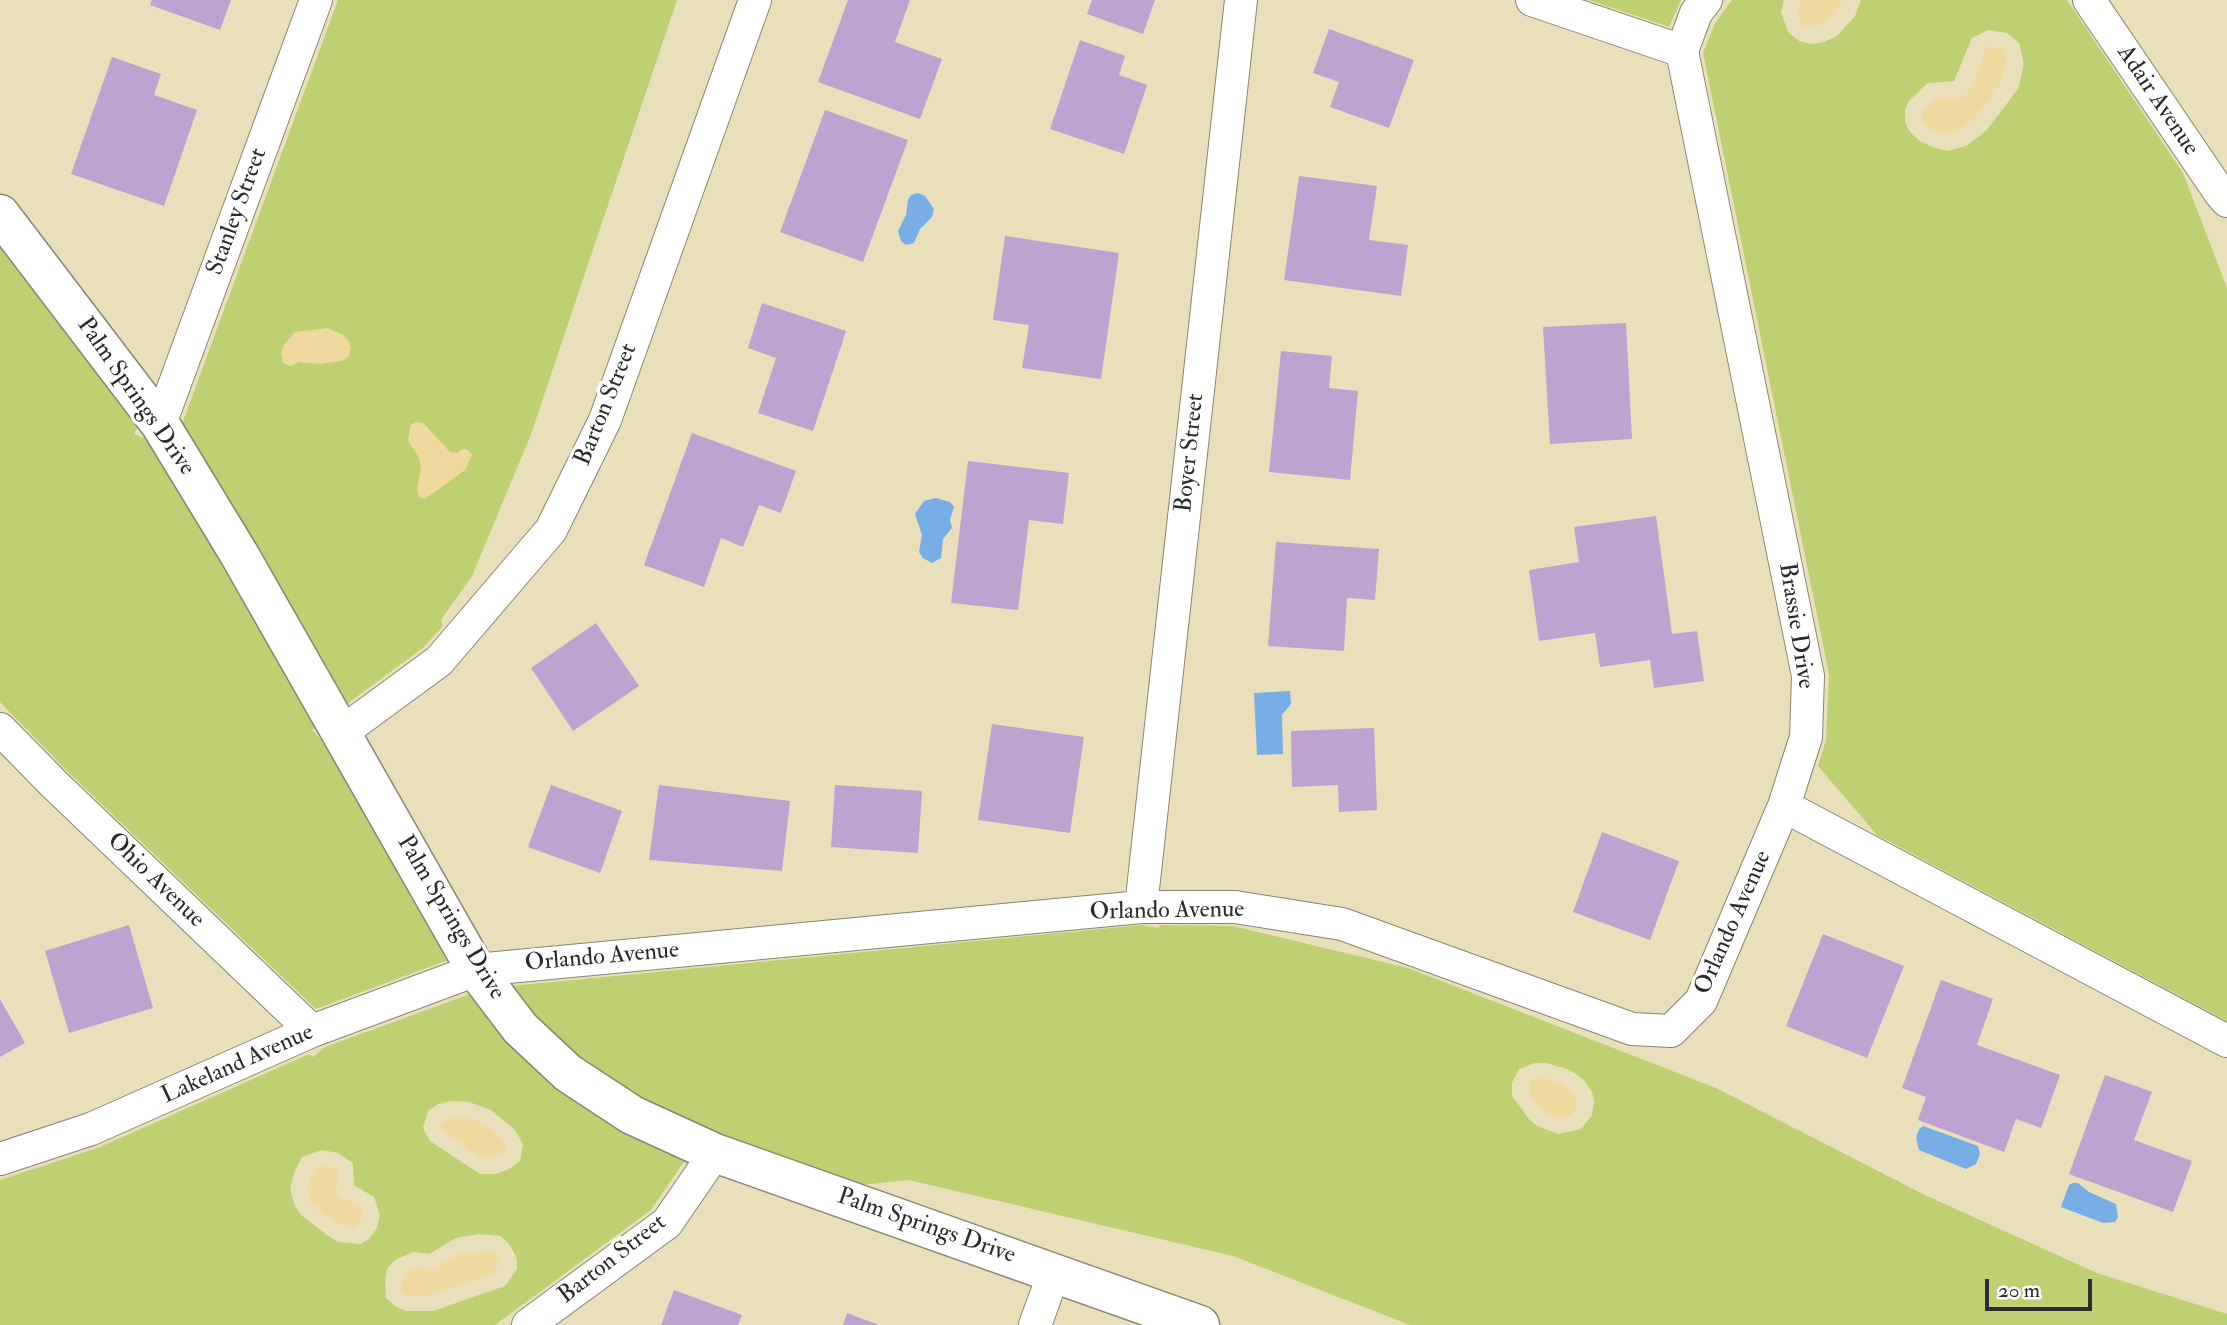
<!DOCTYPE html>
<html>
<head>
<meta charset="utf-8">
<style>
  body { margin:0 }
  #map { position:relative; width:2227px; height:1325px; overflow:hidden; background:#e9dfba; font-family:"IM FELL Double Pica",serif }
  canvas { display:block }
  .scale { position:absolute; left:1985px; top:1279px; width:107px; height:32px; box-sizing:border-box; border:4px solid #2b2b2b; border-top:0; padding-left:9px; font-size:21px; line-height:24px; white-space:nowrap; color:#2b2b2b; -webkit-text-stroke:5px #fff; paint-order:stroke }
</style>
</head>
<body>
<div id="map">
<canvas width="2227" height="1325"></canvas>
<div class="scale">20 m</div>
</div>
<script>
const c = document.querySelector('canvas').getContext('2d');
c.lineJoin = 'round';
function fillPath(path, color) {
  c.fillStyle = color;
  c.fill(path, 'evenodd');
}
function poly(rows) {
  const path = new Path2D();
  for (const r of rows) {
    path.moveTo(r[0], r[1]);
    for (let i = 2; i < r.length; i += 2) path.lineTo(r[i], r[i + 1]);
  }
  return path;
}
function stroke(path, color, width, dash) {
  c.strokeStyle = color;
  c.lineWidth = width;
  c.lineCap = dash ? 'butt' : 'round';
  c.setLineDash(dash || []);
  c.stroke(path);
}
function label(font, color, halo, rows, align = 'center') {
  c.font = font + ' "IM FELL Double Pica",serif';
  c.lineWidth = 7;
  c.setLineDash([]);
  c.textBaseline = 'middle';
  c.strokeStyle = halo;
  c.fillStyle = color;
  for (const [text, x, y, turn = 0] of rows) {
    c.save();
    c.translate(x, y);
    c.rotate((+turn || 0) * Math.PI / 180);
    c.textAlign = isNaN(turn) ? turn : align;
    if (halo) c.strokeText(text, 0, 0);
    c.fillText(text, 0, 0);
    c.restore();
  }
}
fillPath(poly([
  [338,0,677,0,530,437,472,576,441,620,443,626,424,647,347,704,257,547,182,424],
  [1589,0,1681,0,1669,27],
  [1732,0,1784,0,1781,12,1788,32,1799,41,1811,44,1824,42,1837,36,1855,16,1861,0,2067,0,2183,173,2227,288,2227,1021,1877,835,1818,766,1826,740,1829,674,1703,53,1715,23],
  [1988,30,2007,33,2019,43,2024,64,2018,89,1986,131,1966,146,1947,151,1932,147,1920,141,1910,132,1905,122,1905,110,1909,101,1928,83,1954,81,1972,38],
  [0,245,138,426,134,434,146,439,221,562,316,727,312,730,324,743,448,960,316,1009,68,772,0,702],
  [1142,925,1159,928,1160,925,1233,926,1408,968,1716,1088,1925,1195,2097,1273,2227,1314,2227,1325,1410,1325,1233,1256,909,1180,861,1185,723,1137,708,1128,707,1129,642,1099,581,1059,536,1017,511,986],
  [1535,1063,1547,1063,1570,1070,1584,1080,1592,1092,1594,1101,1592,1115,1581,1129,1558,1134,1537,1126,1529,1119,1512,1096,1512,1083,1519,1069],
  [470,994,506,1041,685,1160,651,1210,495,1325,0,1325,0,1180,100,1147,309,1054,313,1057,325,1047],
  [450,1101,469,1102,491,1110,514,1129,523,1144,520,1161,509,1169,496,1174,480,1174,430,1141,423,1128,428,1111,438,1104],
  [322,1150,338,1153,353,1163,354,1185,374,1197,380,1215,377,1228,369,1239,360,1244,339,1242,331,1238,301,1215,295,1206,290,1189,294,1173,302,1157],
  [479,1234,501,1236,510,1245,517,1259,517,1269,505,1286,433,1311,406,1311,395,1306,386,1298,385,1277,388,1267,395,1260,413,1252,429,1254,456,1238]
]), '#bfd073');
fillPath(poly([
  [1802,0,1843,0,1832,17,1824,23,1808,28,1802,24,1800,17,1798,11],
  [1992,46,2005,50,2007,61,2001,82,1994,90,1990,99,1972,120,1956,132,1946,135,1928,128,1923,122,1922,114,1925,108,1935,98,1962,97,1967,93,1972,87,1986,49],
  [328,328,343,335,348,340,351,348,349,356,342,361,320,364,299,362,291,366,283,363,281,354,284,345,295,332],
  [415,422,423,423,450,452,457,453,463,449,468,450,472,455,465,470,425,499,419,497,417,491,421,466,418,456,408,441,410,426],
  [1540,1078,1561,1083,1575,1096,1576,1107,1570,1116,1561,1119,1548,1114,1535,1102,1529,1093,1529,1085,1532,1080],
  [456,1116,473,1119,490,1129,502,1140,506,1146,505,1151,493,1158,483,1159,440,1129,443,1122],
  [325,1166,332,1167,338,1171,336,1192,341,1198,360,1206,363,1214,360,1222,354,1228,338,1224,311,1203,308,1190,310,1180,315,1169],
  [492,1250,498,1255,500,1263,493,1273,426,1296,409,1296,402,1292,402,1283,405,1274,411,1270,418,1267,433,1270,456,1255]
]), '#eeda9e');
fillPath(poly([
  [918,193,925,196,934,209,932,217,920,229,914,243,906,245,901,241,898,231,906,215,908,200,911,195],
  [936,498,950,502,954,507,950,520,952,528,943,539,941,558,932,563,923,558,919,552,922,535,915,514,924,501],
  [1290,691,1291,704,1282,715,1283,754,1257,755,1254,693],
  [1923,1126,1978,1146,1980,1154,1976,1164,1966,1169,1919,1150,1916,1138,1919,1129],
  [2073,1183,2078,1183,2089,1192,2116,1204,2118,1217,2115,1222,2103,1223,2061,1207,2069,1185]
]), '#77aee6');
fillPath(poly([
  [152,0,231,0,220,30,150,5],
  [848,0,910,0,895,42,942,59,920,119,818,82],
  [1092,0,1155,0,1143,34,1087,14],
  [1329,29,1414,60,1389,128,1330,107,1339,82,1313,73],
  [1080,40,1125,56,1119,75,1147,85,1124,154,1050,129],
  [112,57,161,74,154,95,197,110,164,206,71,174],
  [825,110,908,140,863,262,780,232],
  [1299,176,1377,186,1369,240,1408,245,1401,296,1284,280],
  [1005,236,1119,253,1101,379,1022,368,1029,325,993,320],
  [762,303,846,331,813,431,758,413,776,358,748,348],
  [1626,323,1632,439,1550,444,1543,327],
  [1281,351,1332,356,1329,388,1358,391,1350,480,1269,472],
  [692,433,796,471,781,513,759,505,743,547,721,538,704,587,644,565],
  [968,461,1069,473,1063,524,1029,520,1018,610,951,603],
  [1656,516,1672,634,1697,631,1704,681,1654,688,1650,660,1600,667,1595,633,1539,641,1529,570,1579,562,1574,527],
  [1276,542,1379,549,1375,600,1347,598,1344,651,1268,646],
  [596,623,639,686,573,731,531,668],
  [992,724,1084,737,1070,833,978,820],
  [1374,728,1377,810,1339,812,1338,785,1292,787,1291,731],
  [551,785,622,811,600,873,528,847],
  [659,785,790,801,782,871,649,860],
  [835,785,922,791,918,853,831,847],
  [1602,832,1679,861,1650,940,1573,912],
  [129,925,153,1008,69,1033,45,951],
  [1823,934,1904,966,1867,1058,1786,1026],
  [1941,980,1993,999,1977,1045,2060,1075,2041,1128,2016,1119,2004,1152,1918,1120,1926,1097,1902,1088],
  [0,999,25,1043,0,1057],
  [2105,1075,2152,1092,2134,1140,2192,1161,2173,1212,2069,1174],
  [674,1290,742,1315,738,1325,661,1325],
  [847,1313,879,1325,843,1325]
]), '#c0a2d1');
const minor = poly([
  [1532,0,1682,51],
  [2089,0,2220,193,2227,201],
  [160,424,316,0],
  [0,729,54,784,312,1031],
  [341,733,439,661,551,530,605,420,755,0],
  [1784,806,2227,1041],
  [1141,907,1241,0],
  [0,1159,91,1129,312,1031,476,970,1141,907,1235,907,1342,924,1632,1029,1671,1031,1701,1001,1784,806,1806,737,1808,676,1682,51,1696,13,1706,0],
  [528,1325,667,1223,715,1153],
  [1035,1325,1054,1273]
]);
const tertiary = poly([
  [0,214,160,424,239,554,476,970,520,1028,568,1073,632,1115,715,1153,1200,1325]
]);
stroke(minor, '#8a8572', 34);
stroke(tertiary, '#8a8572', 41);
stroke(minor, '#fff', 32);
stroke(tertiary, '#fff', 38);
label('24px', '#2b2b2b', '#fff', [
  ["Adair Avenue",2157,101,56],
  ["Stanley Street",238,212,-70],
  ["Palm Springs Drive",135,397,55],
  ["Barton Street",607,405,-68],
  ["Boyer Street",1191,453,-84],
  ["Brassie Drive",1795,626,81],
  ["Ohio Avenue",155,881,44],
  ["Orlando Avenue",1167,912,-1],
  ["Palm Springs Drive",450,918,59],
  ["Orlando Avenue",1734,923,-66],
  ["Orlando Avenue",602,958,-5],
  ["Lakeland Avenue",238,1065,-24],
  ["Palm Springs Drive",926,1227,19],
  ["Barton Street",613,1260,-38]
]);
</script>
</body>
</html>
